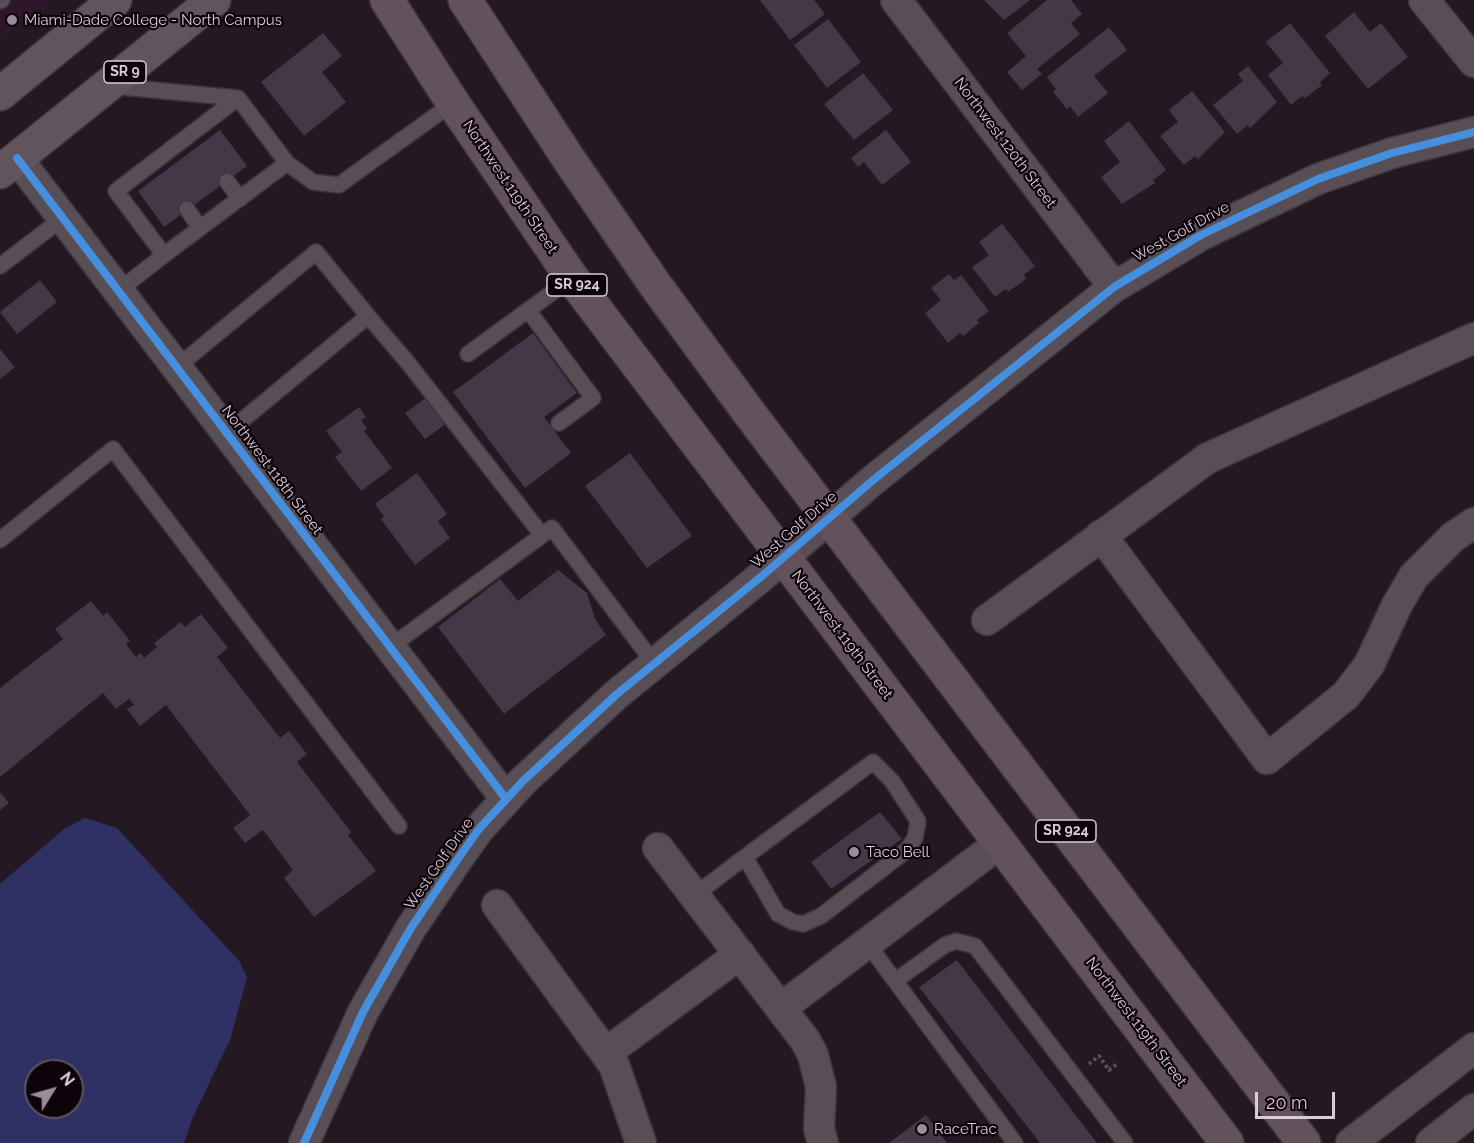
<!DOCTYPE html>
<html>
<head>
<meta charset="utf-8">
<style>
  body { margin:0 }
  #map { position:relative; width:1474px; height:1143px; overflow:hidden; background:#241822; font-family:Raleway,sans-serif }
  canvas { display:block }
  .north { position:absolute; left:24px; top:1059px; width:60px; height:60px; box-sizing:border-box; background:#0c040a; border:2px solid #5f545c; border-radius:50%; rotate:53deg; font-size:16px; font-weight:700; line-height:24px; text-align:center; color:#dbccd8 }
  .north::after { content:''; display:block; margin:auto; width:21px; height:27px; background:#9b8d98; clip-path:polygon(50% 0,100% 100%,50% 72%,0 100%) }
  .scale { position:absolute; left:1255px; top:1092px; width:80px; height:27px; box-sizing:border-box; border:3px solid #dbccd8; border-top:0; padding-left:8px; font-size:18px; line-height:21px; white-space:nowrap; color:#dbccd8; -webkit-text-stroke:4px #0c040a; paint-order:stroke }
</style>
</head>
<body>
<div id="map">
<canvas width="1474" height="1143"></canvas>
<div class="north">N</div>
<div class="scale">20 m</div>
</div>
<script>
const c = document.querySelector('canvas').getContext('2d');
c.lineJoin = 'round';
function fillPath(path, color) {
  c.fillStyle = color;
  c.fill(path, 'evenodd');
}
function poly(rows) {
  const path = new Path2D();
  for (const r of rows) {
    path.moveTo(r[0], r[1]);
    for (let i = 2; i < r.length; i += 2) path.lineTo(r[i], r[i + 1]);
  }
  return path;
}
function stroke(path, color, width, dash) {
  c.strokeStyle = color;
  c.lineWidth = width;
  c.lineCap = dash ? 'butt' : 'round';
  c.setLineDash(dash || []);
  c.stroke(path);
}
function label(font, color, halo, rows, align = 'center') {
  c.font = font + ' Raleway,sans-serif';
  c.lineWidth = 4.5;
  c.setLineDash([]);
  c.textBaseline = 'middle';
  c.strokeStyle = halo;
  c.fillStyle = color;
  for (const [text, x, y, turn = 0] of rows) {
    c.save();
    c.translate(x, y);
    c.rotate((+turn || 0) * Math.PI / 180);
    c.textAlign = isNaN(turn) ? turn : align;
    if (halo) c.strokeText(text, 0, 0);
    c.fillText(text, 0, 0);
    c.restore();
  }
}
fillPath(poly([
  [0,0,48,0,0,39]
]), '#2e162c');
fillPath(poly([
  [85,818,117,828,240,962,247,978,230,1040,193,1117,184,1143,0,1143,0,884,64,829],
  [36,1071,72,1071,72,1107,36,1107]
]), '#2f3064');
fillPath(poly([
  [760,0,814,0,825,14,790,40],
  [984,0,1030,0,1004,20],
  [1047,0,1071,0,1082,14,1071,23,1080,34,1037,69,1042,74,1022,90,1007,72,1026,56,1007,33],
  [1354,12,1370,32,1381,23,1408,57,1368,89,1325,36],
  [828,19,861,62,827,88,794,45],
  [1290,23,1330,73,1320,82,1322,85,1305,98,1302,96,1291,105,1268,75,1283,63,1266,42],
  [1109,27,1127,50,1094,76,1108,93,1078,117,1070,106,1067,109,1053,92,1056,89,1047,77],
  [323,33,342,56,322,72,346,102,304,136,261,82],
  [1248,66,1277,102,1250,128,1248,125,1237,134,1213,105,1243,81,1238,74],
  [863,73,893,110,854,140,824,104],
  [1192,91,1225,132,1198,159,1195,156,1184,165,1160,136,1178,122,1169,110],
  [1129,121,1166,170,1153,180,1155,183,1122,204,1101,177,1120,162,1104,141],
  [220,130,247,166,164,227,138,191],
  [886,130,911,162,882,185,864,162,858,167,851,158],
  [1002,224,1035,266,1024,275,1026,279,1008,292,1006,289,995,297,972,267,989,255,979,242],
  [949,274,954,280,961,275,989,311,977,320,979,323,963,336,960,333,948,343,925,313,941,300,931,288],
  [40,280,57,302,17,334,0,312],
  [533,333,577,393,544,417,571,453,525,488,453,392],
  [0,349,15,367,0,379],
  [427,397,447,423,425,439,405,413],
  [359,407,366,417,361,420,367,429,364,431,392,468,361,491,335,457,342,452,326,431],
  [630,453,692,536,647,568,585,486],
  [417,473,447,514,438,521,450,538,415,565,381,519,384,517,375,504],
  [558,570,587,593,595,619,606,635,504,714,438,627,500,579,518,601],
  [91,601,103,616,107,612,130,641,126,644,136,657,140,653,144,658,157,647,154,643,181,622,185,627,201,614,228,648,217,657,280,738,289,731,307,754,297,762,351,832,348,835,376,871,314,917,284,878,293,870,263,830,245,843,233,828,250,815,166,705,140,726,127,709,134,705,129,699,116,709,103,693,0,777,0,688,63,639,55,629],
  [0,792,9,803,0,810],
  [880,812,902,839,831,889,811,862],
  [957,960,1097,1143,1040,1143,919,987],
  [926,1115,947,1143,889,1143]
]), '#433847');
const service = poly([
  [0,1,2,0],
  [110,86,238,98],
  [227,181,240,199],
  [187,209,200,228],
  [164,255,287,163],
  [0,266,63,218],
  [118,291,164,255,116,191,238,98,287,163,313,182,339,185,453,103],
  [528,310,593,398,559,423],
  [368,316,409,364,542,535],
  [468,354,572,278],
  [177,367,316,252,368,316,227,433],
  [0,540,113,449,399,826],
  [390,647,552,528,654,663],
  [695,895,745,857,873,762,892,781,918,821,915,838,907,850,821,916,803,924,793,922,778,914,745,857],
  [867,943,1015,1143],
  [895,981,945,945,956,941,975,946,1125,1143]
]);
const minor = poly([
  [896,0,1114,287],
  [1424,0,1474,62],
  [17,158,506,799],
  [1101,535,1267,759,1346,695,1369,665,1397,605,1414,576,1453,537,1474,523],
  [987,620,1208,458,1474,338],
  [658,848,805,1040,813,1055,821,1087,819,1129,823,1143],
  [497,905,614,1065,641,1143],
  [781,1008,1000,843],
  [606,1053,740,954],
  [304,1143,363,1012,411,928,457,860,479,829,523,781,617,694,762,576,872,481,1114,287,1201,235,1318,179,1392,153,1474,132],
  [1351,1143,1474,1048],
  [1431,1143,1474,1109]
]);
const primary = poly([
  [0,94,115,0],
  [0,172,214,0]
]);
const trunk = poly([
  [387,0,453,103,572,278,1227,1143],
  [465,0,568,158,656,286,750,414,1304,1143]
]);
stroke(service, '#3d353c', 18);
stroke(minor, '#3d353c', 33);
stroke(primary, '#3d353c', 36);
stroke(trunk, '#3d353c', 36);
stroke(poly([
  [1089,1064,1099,1056,1109,1070,1118,1063]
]), '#595058', 4, [3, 3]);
stroke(service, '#584e56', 15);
stroke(minor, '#584e56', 30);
stroke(primary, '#62545d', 33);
stroke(trunk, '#63525c', 33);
stroke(poly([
  [17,158,506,799],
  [304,1143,363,1012,411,928,457,860,479,829,523,781,617,694,762,576,872,481,1114,287,1201,235,1318,179,1392,153,1474,132]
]), '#468fdf', 8);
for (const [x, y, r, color] of [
  [12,20,6,"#9b8d98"],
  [854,852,6,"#9b8d98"],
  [922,1129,6,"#9b8d98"]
]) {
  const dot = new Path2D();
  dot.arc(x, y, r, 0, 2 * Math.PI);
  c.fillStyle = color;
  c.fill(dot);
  stroke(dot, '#0c040a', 2);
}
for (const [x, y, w] of [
  [125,72,42],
  [577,285,60],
  [1066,831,60]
]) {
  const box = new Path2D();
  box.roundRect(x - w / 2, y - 11, w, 22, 4.5);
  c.fillStyle = '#0c040a';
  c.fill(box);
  stroke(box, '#dbccd8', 1.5);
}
label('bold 14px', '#dbccd8', null, [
  ["SR 9",125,72],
  ["SR 924",577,285],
  ["SR 924",1066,831]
]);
label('15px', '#dbccd8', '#0c040a', [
  ["Miami-Dade College - North Campus",24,20],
  ["Taco Bell",866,852],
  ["RaceTrac",934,1129]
], 'left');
label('15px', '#dbccd8', '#0c040a', [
  ["Northwest 120th Street",1005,143,53],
  ["Northwest 119th Street",510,187,56],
  ["West Golf Drive",1181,232,-29],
  ["Northwest 118th Street",272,470,53],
  ["West Golf Drive",794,530,-41],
  ["Northwest 119th Street",842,635,53],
  ["West Golf Drive",439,864,-55],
  ["Northwest 119th Street",1136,1022,53]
]);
</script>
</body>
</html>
